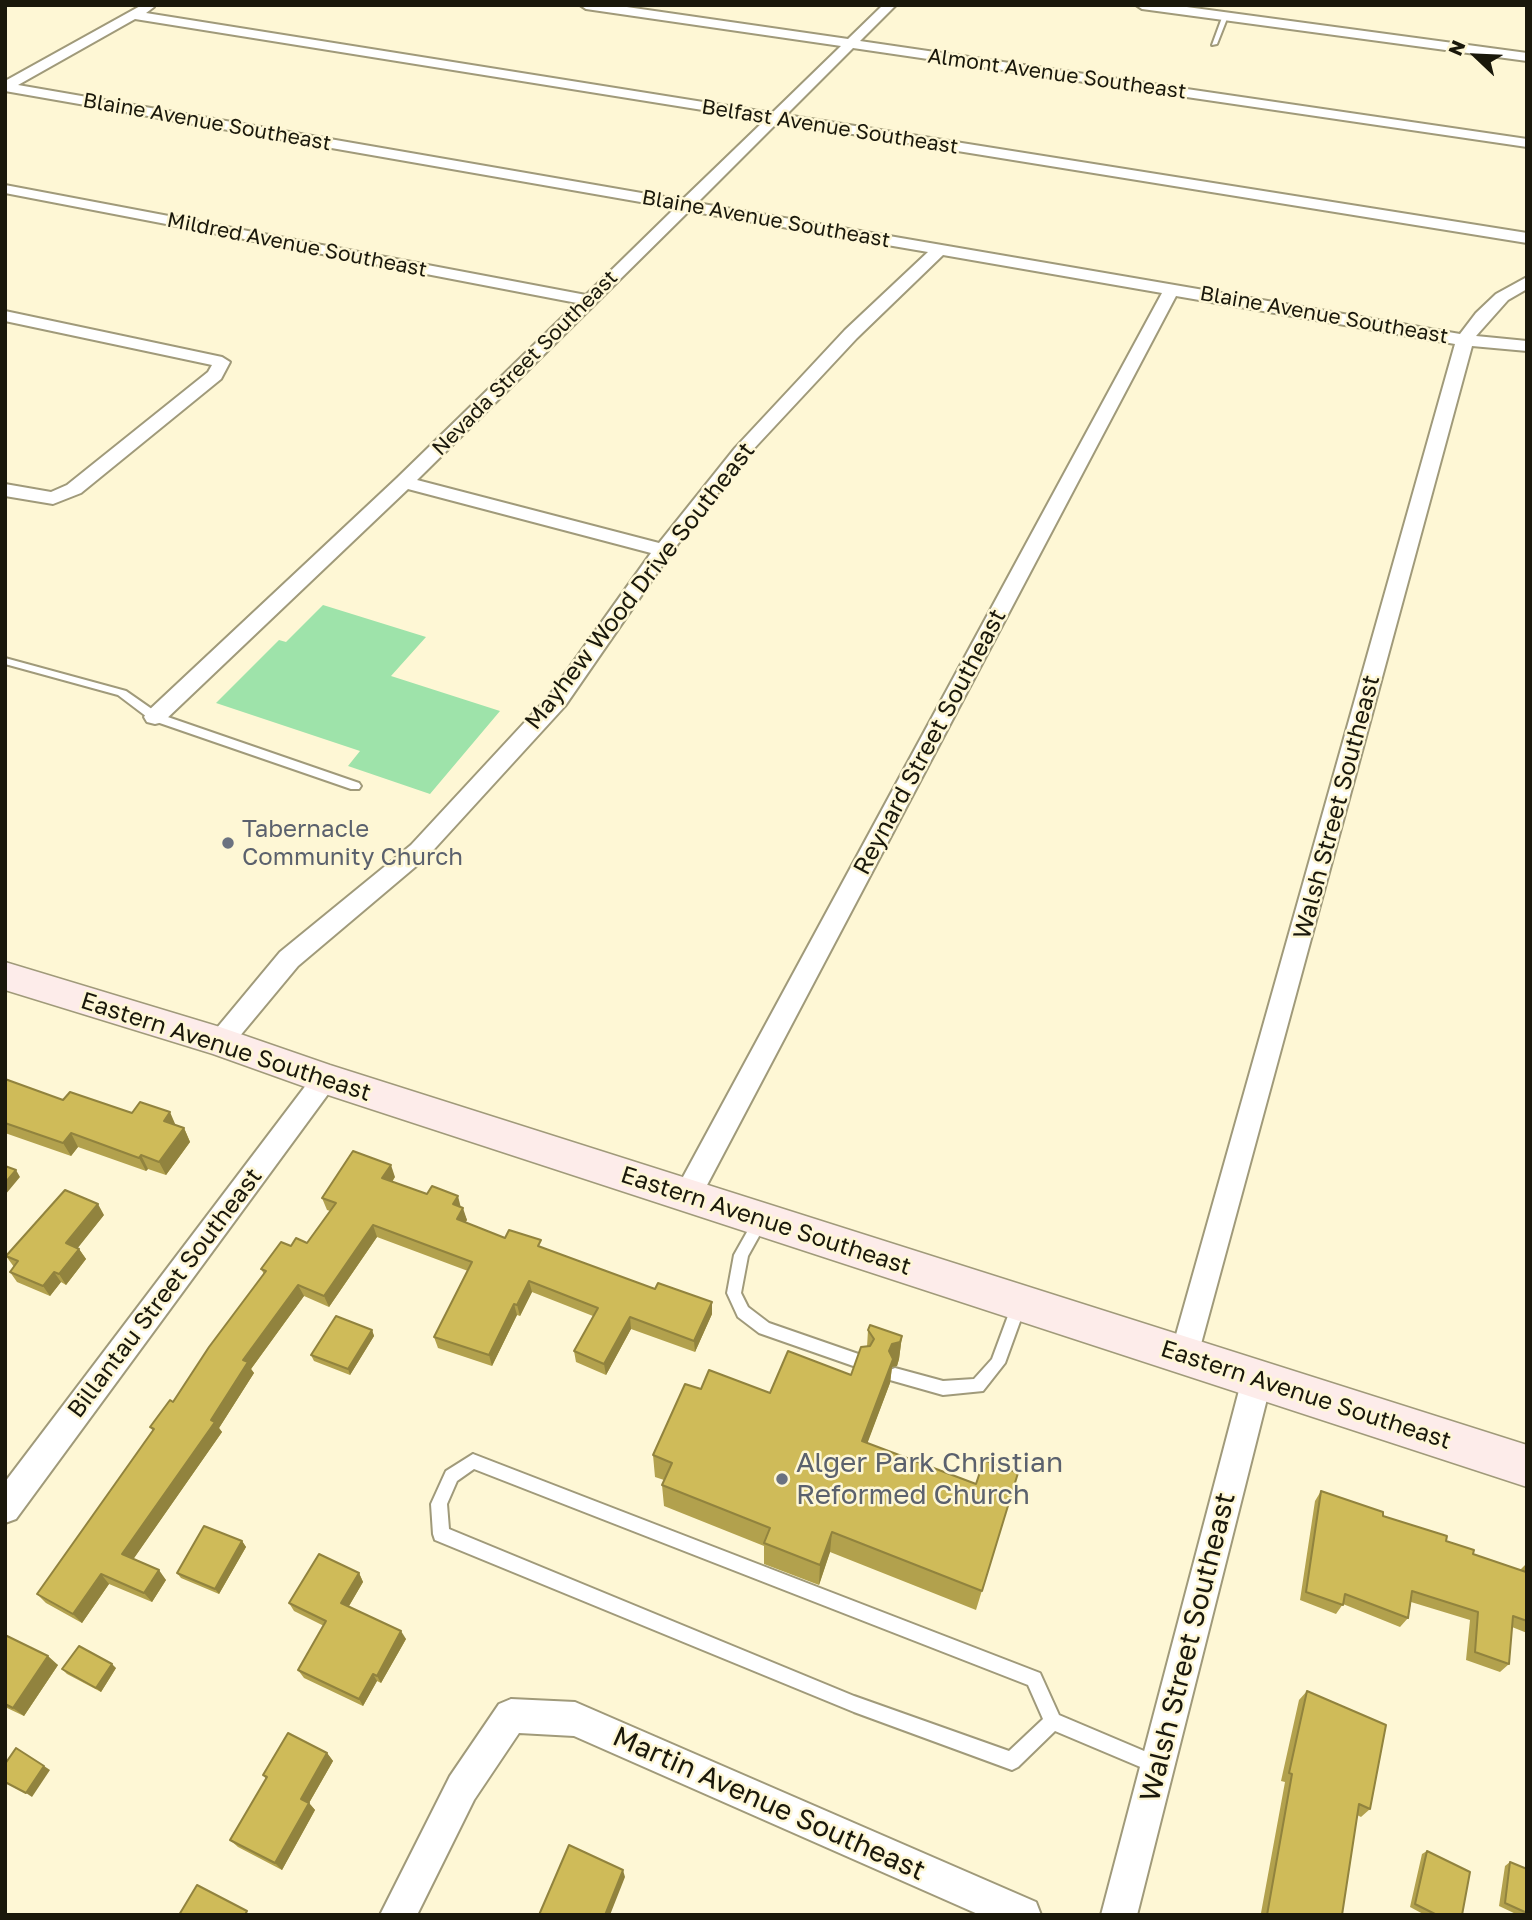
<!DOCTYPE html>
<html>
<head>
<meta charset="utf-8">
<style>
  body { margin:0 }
  #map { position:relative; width:1532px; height:1920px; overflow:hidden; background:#fef7d5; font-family:"Golos Text",sans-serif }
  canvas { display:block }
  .frame { position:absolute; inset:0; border:7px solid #1a180b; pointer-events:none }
  .north { position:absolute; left:1441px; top:21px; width:70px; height:70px; -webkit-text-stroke:5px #fef7d5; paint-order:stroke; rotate:293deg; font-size:19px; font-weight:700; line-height:28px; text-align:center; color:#1a180b }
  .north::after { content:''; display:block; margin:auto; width:24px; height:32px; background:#1a180b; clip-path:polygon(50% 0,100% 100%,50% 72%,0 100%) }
</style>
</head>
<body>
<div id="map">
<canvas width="1532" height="1920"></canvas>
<div class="frame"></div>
<div class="north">N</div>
</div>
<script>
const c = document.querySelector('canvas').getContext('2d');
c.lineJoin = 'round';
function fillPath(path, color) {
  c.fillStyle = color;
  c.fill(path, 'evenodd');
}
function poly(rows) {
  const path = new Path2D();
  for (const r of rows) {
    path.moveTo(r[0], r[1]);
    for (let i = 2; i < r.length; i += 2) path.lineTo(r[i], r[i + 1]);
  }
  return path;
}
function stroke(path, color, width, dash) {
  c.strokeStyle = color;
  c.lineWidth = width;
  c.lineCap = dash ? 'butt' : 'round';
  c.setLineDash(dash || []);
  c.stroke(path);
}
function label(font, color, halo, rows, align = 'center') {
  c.font = font + ' "Golos Text",sans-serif';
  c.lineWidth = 5;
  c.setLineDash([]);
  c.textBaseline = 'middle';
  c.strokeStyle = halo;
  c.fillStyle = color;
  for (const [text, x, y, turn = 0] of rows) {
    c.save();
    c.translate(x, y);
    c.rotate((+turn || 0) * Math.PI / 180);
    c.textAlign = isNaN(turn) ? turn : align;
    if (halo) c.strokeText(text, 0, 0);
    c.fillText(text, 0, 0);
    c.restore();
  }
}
fillPath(poly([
  [323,605,426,637,391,676,500,711,430,794,348,766,360,751,216,703,279,640,286,642]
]), '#9ee3aa');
const lane = poly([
  [1223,15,1228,16,1217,44,1212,45,1223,15],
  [5,658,126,691,159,714,359,783,361,786,359,789,351,789,151,720,118,695,5,664,5,658],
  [761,1214,766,1216,768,1220,748,1256,741,1293,748,1307,769,1323,867,1357,869,1362,867,1367,862,1369,759,1333,738,1317,727,1293,734,1255,756,1216,761,1214],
  [1019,1298,1024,1300,1026,1305,1005,1363,983,1391,943,1395,890,1380,888,1375,890,1370,895,1368,943,1381,974,1379,992,1359,1012,1305,1014,1300,1019,1298],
  [473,1454,1040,1673,1059,1715,1163,1759,1166,1765,1163,1771,1157,1774,1055,1731,1018,1767,1012,1770,854,1712,435,1540,433,1534,431,1504,446,1471,473,1454],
  [474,1469,1028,1685,1043,1719,1009,1751,854,1696,449,1529,447,1504,457,1481,474,1469]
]);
const street = poly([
  [142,5,154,7,146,13,772,113,841,46,586,9,580,5,613,5,848,39,883,5,896,5,860,41,1527,139,1527,147,853,48,786,115,1527,233,1527,243,778,122,697,203,1460,334,1476,313,1496,294,1527,277,1527,289,1508,300,1476,336,1527,341,1527,351,1472,346,1195,1366,1185,1370,1175,1366,1170,1356,1455,344,1176,296,697,1204,687,1208,677,1204,673,1196,677,1188,1162,293,943,255,857,338,747,456,670,554,565,706,427,857,298,966,229,1049,220,1052,211,1049,207,1042,211,1035,280,952,411,845,549,696,651,553,408,489,163,722,155,724,147,722,144,717,147,712,397,478,577,303,5,193,5,185,586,295,675,208,5,91,5,81,142,5],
  [135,19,765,120,682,200,18,85,135,19],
  [689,211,928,252,845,330,735,448,659,543,417,480,689,211],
  [1136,5,1172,5,1527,53,1527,61,1142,9,1136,5],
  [5,311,222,357,230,362,221,379,81,493,53,504,5,496,5,484,51,492,67,485,208,372,212,365,5,321,5,311],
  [325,1068,334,1072,338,1079,334,1086,16,1519,5,1523,5,1482,316,1072,325,1068],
  [1257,1365,1268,1369,1272,1379,1137,1915,1101,1915,1242,1379,1246,1369,1257,1365],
  [511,1699,575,1702,1036,1902,1041,1915,980,1915,574,1736,519,1733,474,1800,417,1915,380,1915,450,1776,499,1704,511,1699]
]);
const secondary = poly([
  [5,962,220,1027,330,1065,1527,1445,1527,1487,325,1094,213,1054,5,990,5,962]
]);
stroke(lane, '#a09a7a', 4);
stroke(street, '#a09a7a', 4);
stroke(secondary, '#a09a7a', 3);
fillPath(lane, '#fff');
fillPath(street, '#fff');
fillPath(secondary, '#fdecea');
fillPath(poly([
  [5,1079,63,1100,132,1113,184,1128,190,1142,166,1175,148,1169,146,1171,78,1147,71,1156,5,1133],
  [395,1177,392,1182,461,1207,467,1220,465,1222,505,1238,543,1248,712,1314,695,1352,631,1329,606,1375,576,1362,574,1351,593,1316,532,1292,520,1316,517,1315,492,1366,438,1348,434,1337,468,1271,377,1237,329,1307,304,1296,251,1369,254,1373,219,1428,222,1432,133,1559,166,1580,152,1602,109,1584,82,1623,46,1603,37,1594,153,1431,150,1427,173,1402,264,1274,261,1269,291,1246,307,1243,330,1211,327,1210,322,1198],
  [104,1215,77,1248,79,1249,86,1259,66,1285,61,1282,50,1296,17,1282,10,1272,14,1267,6,1256],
  [372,1330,374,1336,350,1375,314,1361,311,1355],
  [868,1330,902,1336,899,1359,897,1366,892,1367,890,1383,867,1443,976,1484,1018,1473,976,1610,830,1552,819,1585,764,1564,764,1546,664,1506,662,1485,664,1480,655,1477,653,1455,701,1389,770,1393,851,1375,867,1347],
  [1321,1491,1446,1541,1473,1554,1520,1570,1527,1563,1527,1633,1512,1627,1509,1664,1500,1672,1466,1660,1470,1620,1411,1602,1408,1618,1400,1627,1343,1604,1336,1614,1300,1600,1315,1501],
  [242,1541,246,1547,219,1594,181,1578,177,1573],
  [359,1573,363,1582,349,1606,406,1639,381,1683,377,1681,363,1706,304,1678,298,1670,324,1626,294,1611,289,1603],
  [5,1635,58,1665,24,1716,5,1707],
  [116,1668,101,1692,67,1674,62,1669],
  [1307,1691,1370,1809,1361,1817,1357,1815,1342,1915,1258,1915,1261,1913,1285,1782,1281,1781,1299,1700],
  [327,1753,333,1761,309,1803,315,1810,282,1870,238,1847,230,1840,266,1779,263,1775],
  [1427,1851,1462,1915,1425,1915,1410,1907,1422,1854],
  [1510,1862,1527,1869,1527,1915,1518,1915,1499,1906,1505,1866]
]), '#b2a14d');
fillPath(poly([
  [170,1112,176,1126,164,1121],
  [184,1128,190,1142,166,1175,159,1162],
  [71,1133,78,1147,71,1156,63,1143],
  [141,1155,148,1169,146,1171,139,1158],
  [391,1165,395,1177,386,1190,382,1178],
  [16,1170,20,1177,5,1195,5,1183],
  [458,1196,461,1208,453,1204],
  [98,1204,104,1215,73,1254,66,1243],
  [463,1208,467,1220,460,1231,457,1219],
  [373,1225,377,1237,329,1307,324,1296],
  [79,1249,86,1259,66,1285,59,1274],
  [54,1272,61,1282,50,1296,43,1286],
  [529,1281,532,1292,520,1316,517,1305],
  [298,1285,304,1296,251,1369,254,1373,219,1428,222,1432,130,1564,122,1554,211,1420,243,1360],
  [712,1302,712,1314,695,1352,694,1341],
  [514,1304,517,1315,492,1366,489,1355],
  [630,1317,631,1329,606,1375,604,1364],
  [372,1330,374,1336,350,1375,348,1369],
  [902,1336,899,1359,897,1366,892,1367,890,1383,860,1463,862,1441,889,1351,892,1344],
  [832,1532,830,1552,819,1585,820,1565],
  [242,1541,246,1547,219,1594,215,1589],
  [159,1570,166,1580,152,1602,144,1593],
  [359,1573,363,1582,346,1611,341,1603],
  [101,1574,109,1584,82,1623,73,1614],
  [401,1631,406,1639,381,1683,377,1676],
  [48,1656,58,1665,24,1716,13,1708],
  [112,1664,116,1668,101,1692,96,1688],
  [373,1674,377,1681,363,1706,359,1699],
  [327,1753,333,1761,309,1803,315,1810,282,1870,275,1863,301,1799],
  [44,1766,50,1770,32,1797,26,1793],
  [623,1870,625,1877,610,1915,605,1915]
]), '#91833e');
const building = poly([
  [5,1079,63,1100,70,1092,132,1113,140,1102,170,1112,164,1121,184,1128,159,1162,141,1155,139,1158,71,1133,63,1143,5,1123,5,1079],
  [353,1151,391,1165,382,1178,427,1194,432,1186,458,1196,453,1204,463,1208,457,1219,505,1238,509,1230,541,1240,538,1246,655,1289,658,1283,712,1302,694,1341,630,1317,604,1364,574,1351,598,1308,529,1281,517,1305,514,1304,489,1355,434,1337,472,1262,373,1225,324,1296,298,1285,243,1360,248,1362,211,1420,215,1422,122,1554,159,1570,144,1593,101,1574,73,1614,37,1594,154,1429,150,1427,170,1400,173,1402,209,1347,266,1271,261,1269,281,1242,291,1246,296,1238,307,1243,336,1203,322,1198,353,1151],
  [5,1166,16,1170,5,1183,5,1166],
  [65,1190,98,1204,66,1243,79,1249,59,1274,54,1272,43,1286,10,1272,18,1261,6,1256,65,1190],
  [336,1316,372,1330,348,1369,311,1355,336,1316],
  [870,1325,902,1336,900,1342,892,1344,889,1351,893,1359,862,1441,976,1484,984,1460,1018,1473,982,1591,832,1532,820,1565,764,1543,770,1528,662,1485,672,1463,653,1455,685,1384,701,1389,709,1370,770,1393,788,1351,851,1375,861,1347,870,1346,874,1339,868,1330,870,1325],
  [1321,1491,1383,1512,1383,1516,1447,1536,1446,1541,1474,1550,1473,1554,1526,1572,1527,1564,1527,1621,1513,1616,1509,1664,1475,1652,1478,1612,1412,1591,1408,1618,1345,1594,1343,1605,1306,1592,1321,1491],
  [204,1526,242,1541,215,1589,177,1573,204,1526],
  [319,1554,359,1573,341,1603,401,1631,377,1676,373,1674,359,1699,298,1670,326,1621,289,1603,319,1554],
  [5,1635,48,1656,13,1708,5,1704,5,1635],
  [79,1646,112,1664,96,1688,62,1669,79,1646],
  [1307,1691,1386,1725,1370,1809,1359,1804,1342,1915,1267,1915,1292,1774,1289,1773,1307,1691],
  [288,1733,327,1753,301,1799,309,1803,275,1863,230,1840,267,1777,263,1775,288,1733],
  [16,1748,44,1766,26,1793,5,1782,5,1764,16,1748],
  [569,1845,623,1870,605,1915,539,1915,569,1845],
  [1427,1851,1470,1872,1462,1915,1437,1915,1415,1904,1427,1851],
  [1510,1862,1527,1869,1527,1913,1505,1903,1510,1862],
  [197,1885,247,1911,245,1915,179,1915,197,1885]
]);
fillPath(building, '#cfbb59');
stroke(building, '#91833e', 2);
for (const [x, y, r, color] of [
  [228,843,7,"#6b7280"],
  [782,1479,7,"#6b7280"]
]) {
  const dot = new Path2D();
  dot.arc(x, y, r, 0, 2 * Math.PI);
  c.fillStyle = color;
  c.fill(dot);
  stroke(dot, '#fef7d5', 2.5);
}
label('21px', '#1a180b', '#fef7d5', [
  ["Almont Avenue Southeast",1057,74,8],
  ["Blaine Avenue Southeast",207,122,10],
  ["Belfast Avenue Southeast",830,127,9],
  ["Blaine Avenue Southeast",766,219,10],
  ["Mildred Avenue Southeast",297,245,11],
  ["Blaine Avenue Southeast",1324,315,10],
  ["Nevada Street Southeast",525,363,-45]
]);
label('24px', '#1a180b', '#fef7d5', [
  ["Mayhew Wood Drive Southeast",640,586,-52],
  ["Reynard Street Southeast",930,742,-62],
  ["Walsh Street Southeast",1337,807,-75],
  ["Eastern Avenue Southeast",226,1047,18],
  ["Eastern Avenue Southeast",766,1221,18],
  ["Billantau Street Southeast",165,1293,-53],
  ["Eastern Avenue Southeast",1306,1395,18]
]);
label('24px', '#5b616d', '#fef7d5', [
  ["Tabernacle",242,829],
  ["Community Church",242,857]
], 'left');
label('28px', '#5b616d', '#fef7d5', [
  ["Alger Park Christian",796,1463],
  ["Reformed Church",796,1495]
], 'left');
label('28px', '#1a180b', '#fef7d5', [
  ["Walsh Street Southeast",1188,1647,-76],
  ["Martin Avenue Southeast",769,1804,24]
]);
</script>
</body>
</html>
